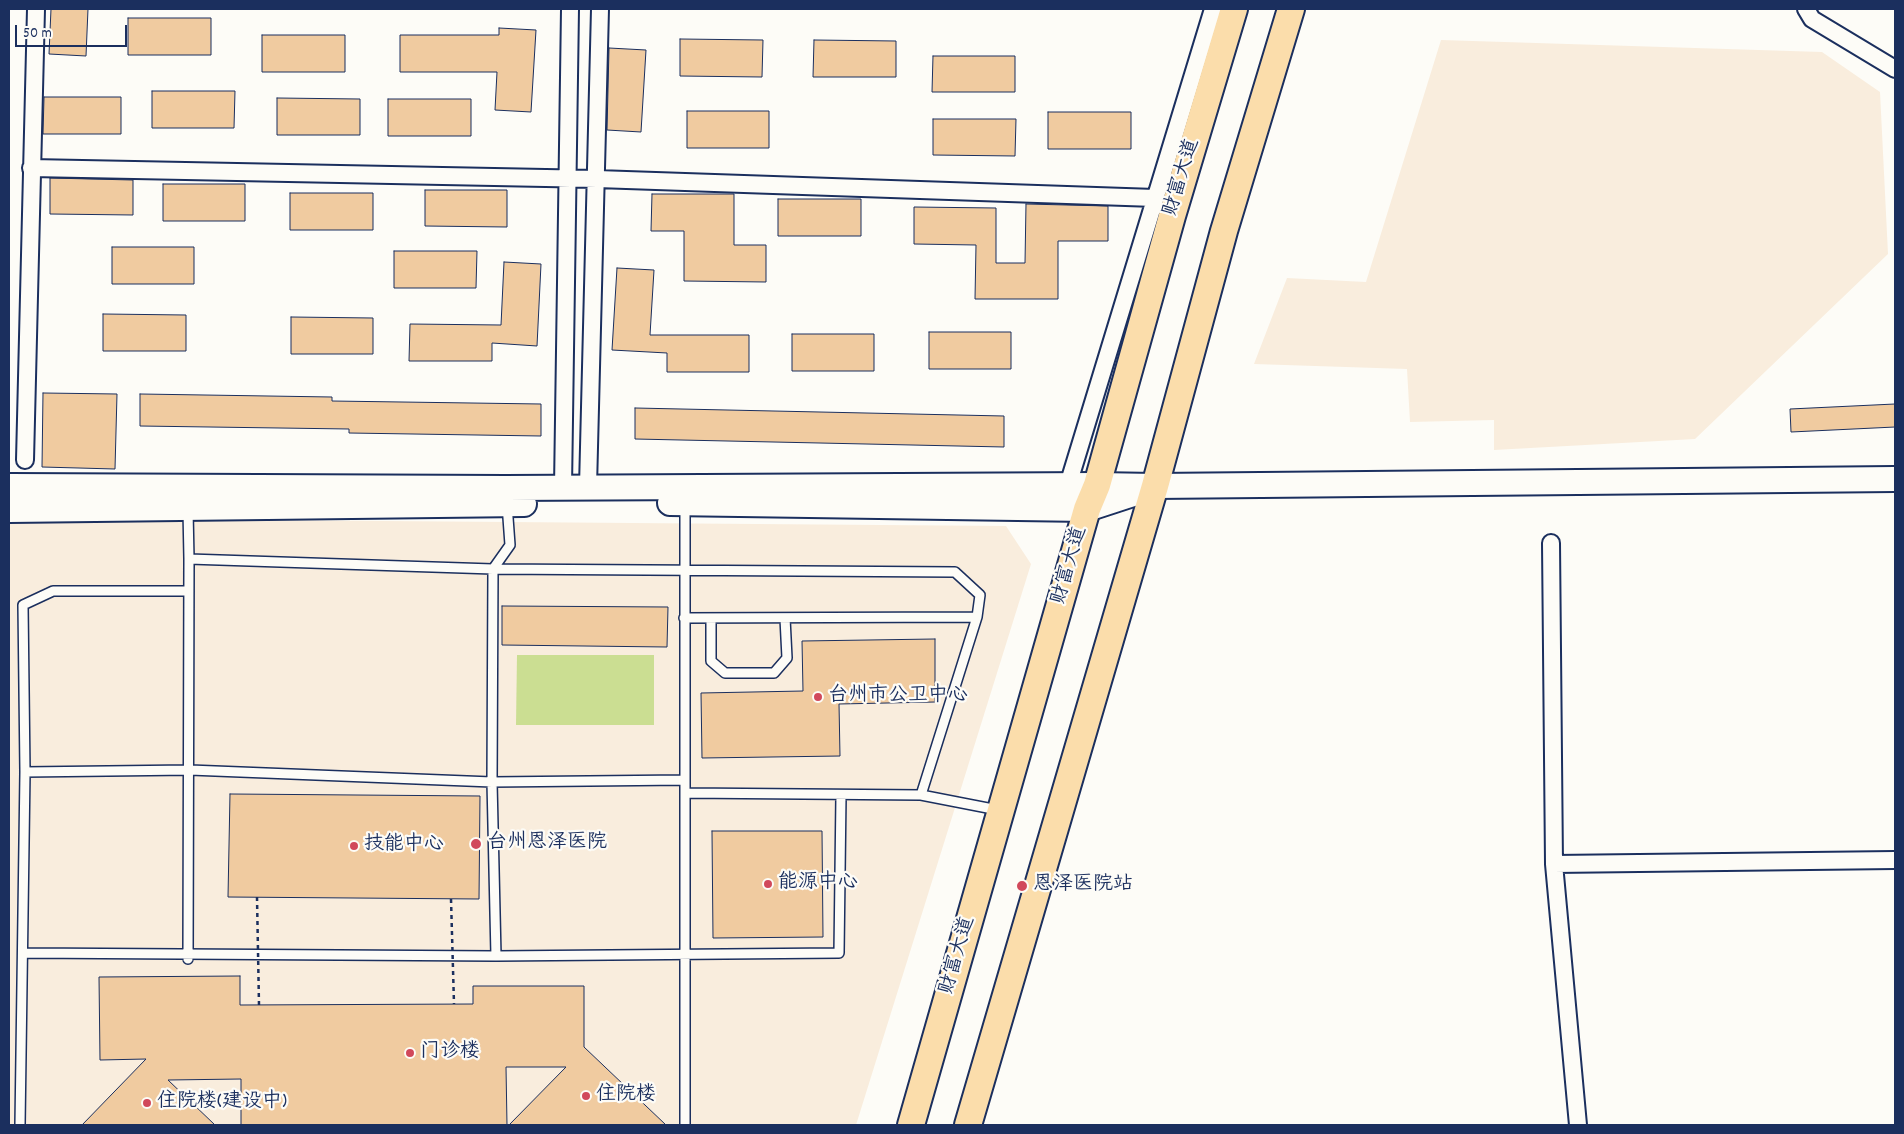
<!DOCTYPE html>
<html>
<head>
<meta charset="utf-8">
<style>
  body { margin:0 }
  #map { position:relative; width:1904px; height:1134px; overflow:hidden; background:#fdfcf7; font-family:Dekko,sans-serif }
  canvas { display:block }
  .frame { position:absolute; inset:0; border:10px solid #1b2f5e; pointer-events:none }
  .scale { position:absolute; left:15px; top:25px; width:112px; height:22px; box-sizing:border-box; border:2px solid #1b2f5e; border-top:0; padding-left:6px; font-size:15px; line-height:18px; white-space:nowrap; color:#1b2f5e; -webkit-text-stroke:4px #fdfcf7; paint-order:stroke }
</style>
</head>
<body>
<div id="map">
<canvas width="1904" height="1134"></canvas>
<div class="frame"></div>
<div class="scale">50 m</div>
</div>
<script>
const c = document.querySelector('canvas').getContext('2d');
c.lineJoin = 'round';
function fillPath(path, color) {
  c.fillStyle = color;
  c.fill(path, 'evenodd');
}
function poly(rows) {
  const path = new Path2D();
  for (const r of rows) {
    path.moveTo(r[0], r[1]);
    for (let i = 2; i < r.length; i += 2) path.lineTo(r[i], r[i + 1]);
  }
  return path;
}
function stroke(path, color, width, dash) {
  c.strokeStyle = color;
  c.lineWidth = width;
  c.lineCap = dash ? 'butt' : 'round';
  c.setLineDash(dash || []);
  c.stroke(path);
}
function label(font, color, halo, rows, align = 'center') {
  c.font = font + ' Dekko,"LXGW WenKai TC",sans-serif';
  c.lineWidth = 4.5;
  c.setLineDash([]);
  c.textBaseline = 'middle';
  c.strokeStyle = halo;
  c.fillStyle = color;
  for (const [text, x, y, turn = 0] of rows) {
    c.save();
    c.translate(x, y);
    c.rotate((+turn || 0) * Math.PI / 180);
    c.textAlign = isNaN(turn) ? turn : align;
    if (halo) c.strokeText(text, 0, 0);
    c.fillText(text, 0, 0);
    c.restore();
  }
}
fillPath(poly([
  [1441,40,1822,52,1880,92,1888,254,1695,439,1494,450,1494,420,1410,422,1407,369,1254,364,1287,278,1366,282],
  [9,518,1006,526,1031,564,856,1125,9,1125]
]), '#f9eddd');
fillPath(poly([
  [517,655,654,655,654,725,516,725]
]), '#cbde92');
const building = poly([
  [51,9,88,9,86,56,49,54,51,9],
  [128,18,211,18,211,55,128,55,128,18],
  [499,28,536,30,531,112,495,110,497,72,400,72,400,35,499,35,499,28],
  [262,35,345,35,345,72,262,72,262,35],
  [680,39,763,40,762,77,680,76,680,39],
  [814,40,896,41,896,77,813,77,814,40],
  [609,48,646,50,641,132,607,130,609,48],
  [933,56,1015,56,1015,92,932,92,933,56],
  [152,91,235,91,234,128,152,128,152,91],
  [44,97,121,97,121,134,43,134,44,97],
  [277,98,360,99,360,135,277,135,277,98],
  [388,99,471,99,471,136,388,136,388,99],
  [687,111,769,111,769,148,687,148,687,111],
  [1048,112,1131,112,1131,149,1048,149,1048,112],
  [933,119,1016,119,1015,156,933,155,933,119],
  [50,178,133,180,133,215,50,214,50,178],
  [163,184,245,184,245,221,163,221,163,184],
  [425,190,507,190,507,227,425,226,425,190],
  [290,193,373,193,373,230,290,230,290,193],
  [652,194,734,194,734,245,766,245,766,282,684,281,684,231,651,231,652,194],
  [778,199,861,199,861,236,778,236,778,199],
  [1026,204,1108,206,1108,241,1058,241,1058,299,975,299,976,245,914,244,914,207,996,208,996,263,1025,263,1026,204],
  [112,247,194,247,194,284,112,284,112,247],
  [394,251,477,251,476,288,394,288,394,251],
  [504,262,541,264,537,346,492,343,492,361,409,361,410,324,501,325,504,262],
  [617,268,654,270,650,335,749,335,749,372,667,372,667,353,612,350,617,268],
  [103,314,186,315,186,351,103,351,103,314],
  [291,317,373,318,373,354,291,354,291,317],
  [929,332,1011,332,1011,369,929,369,929,332],
  [792,334,874,334,874,371,792,371,792,334],
  [43,393,117,394,115,469,42,467,43,393],
  [140,394,332,397,332,401,541,404,541,436,349,433,349,429,140,426,140,394],
  [1895,404,1895,427,1791,432,1790,409,1895,404],
  [635,408,1004,416,1004,447,635,439,635,408],
  [502,606,668,607,667,647,502,645,502,606],
  [935,639,935,702,839,704,840,756,702,758,701,693,803,691,802,641,935,639],
  [230,794,480,796,479,899,228,897,230,794],
  [712,831,822,831,823,937,713,938,712,831],
  [240,976,240,1005,473,1004,473,986,584,986,584,1047,666,1125,509,1125,566,1067,506,1067,507,1125,241,1125,241,1079,168,1080,215,1125,82,1125,146,1059,100,1060,99,977,240,976]
]);
fillPath(building, '#f0cba0');
stroke(building, '#1b2f5e', 1);
const lane = poly([
  [188,510,189,559],
  [684,618,977,617],
  [711,618,711,661,725,673,774,673,787,658,785,618],
  [25,772,190,770,492,782,685,780],
  [685,793,921,795,998,810],
  [24,953,496,956,839,953,841,795],
  [496,956,492,782,493,569,510,545,507,504],
  [188,959,189,559,493,569,955,572,980,595,977,617,921,795],
  [20,1125,25,772,23,605,53,591,189,591],
  [685,1125,685,504]
]);
const street = poly([
  [1806,9,1812,19,1895,69],
  [31,168,597,179,1155,198],
  [25,460,36,9],
  [1068,485,1213,9],
  [563,487,570,9],
  [588,487,600,9],
  [1551,543,1554,864,1578,1125],
  [1554,864,1895,860]
]);
const secondary = poly([
  [9,486,506,488,1097,485,1155,486,1895,479],
  [670,503,1087,509,1139,492],
  [9,510,524,504]
]);
const primary = poly([
  [911,1125,1087,509,1097,485,1172,216,1234,9],
  [968,1125,1155,486,1224,231,1291,9]
]);
stroke(lane, '#1b2f5e', 12);
stroke(street, '#1b2f5e', 20);
stroke(secondary, '#1b2f5e', 28);
stroke(primary, '#1b2f5e', 30);
stroke(lane, '#fdfcf7', 9);
stroke(street, '#fdfcf7', 16);
stroke(secondary, '#fdfcf7', 24);
stroke(primary, '#fbddab', 26);
stroke(poly([
  [257,897,259,1005],
  [451,899,454,1004]
]), '#1b2f5e', 2.5, [4, 4]);
for (const [x, y, r, color] of [
  [818,697,5,"#d1495b"],
  [476,844,6,"#d1495b"],
  [354,846,5,"#d1495b"],
  [768,884,5,"#d1495b"],
  [1022,886,6,"#d1495b"],
  [410,1053,5,"#d1495b"],
  [586,1096,5,"#d1495b"],
  [147,1103,5,"#d1495b"]
]) {
  const dot = new Path2D();
  dot.arc(x, y, r, 0, 2 * Math.PI);
  c.fillStyle = color;
  c.fill(dot);
  stroke(dot, '#fdfcf7', 2);
}
label('20px', '#1b2f5e', '#fdfcf7', [
  ["财富大道",1183,178,-73],
  ["财富大道",1071,566,-74],
  ["财富大道",959,956,-74]
]);
label('20px', '#1b2f5e', '#fdfcf7', [
  ["台州市公卫中心",828,697],
  ["台州恩泽医院",487,844],
  ["技能中心",364,846],
  ["能源中心",778,884],
  ["恩泽医院站",1033,886],
  ["门诊楼",420,1053],
  ["住院楼",596,1096],
  ["住院楼(建设中)",157,1103]
], 'left');
</script>
</body>
</html>
